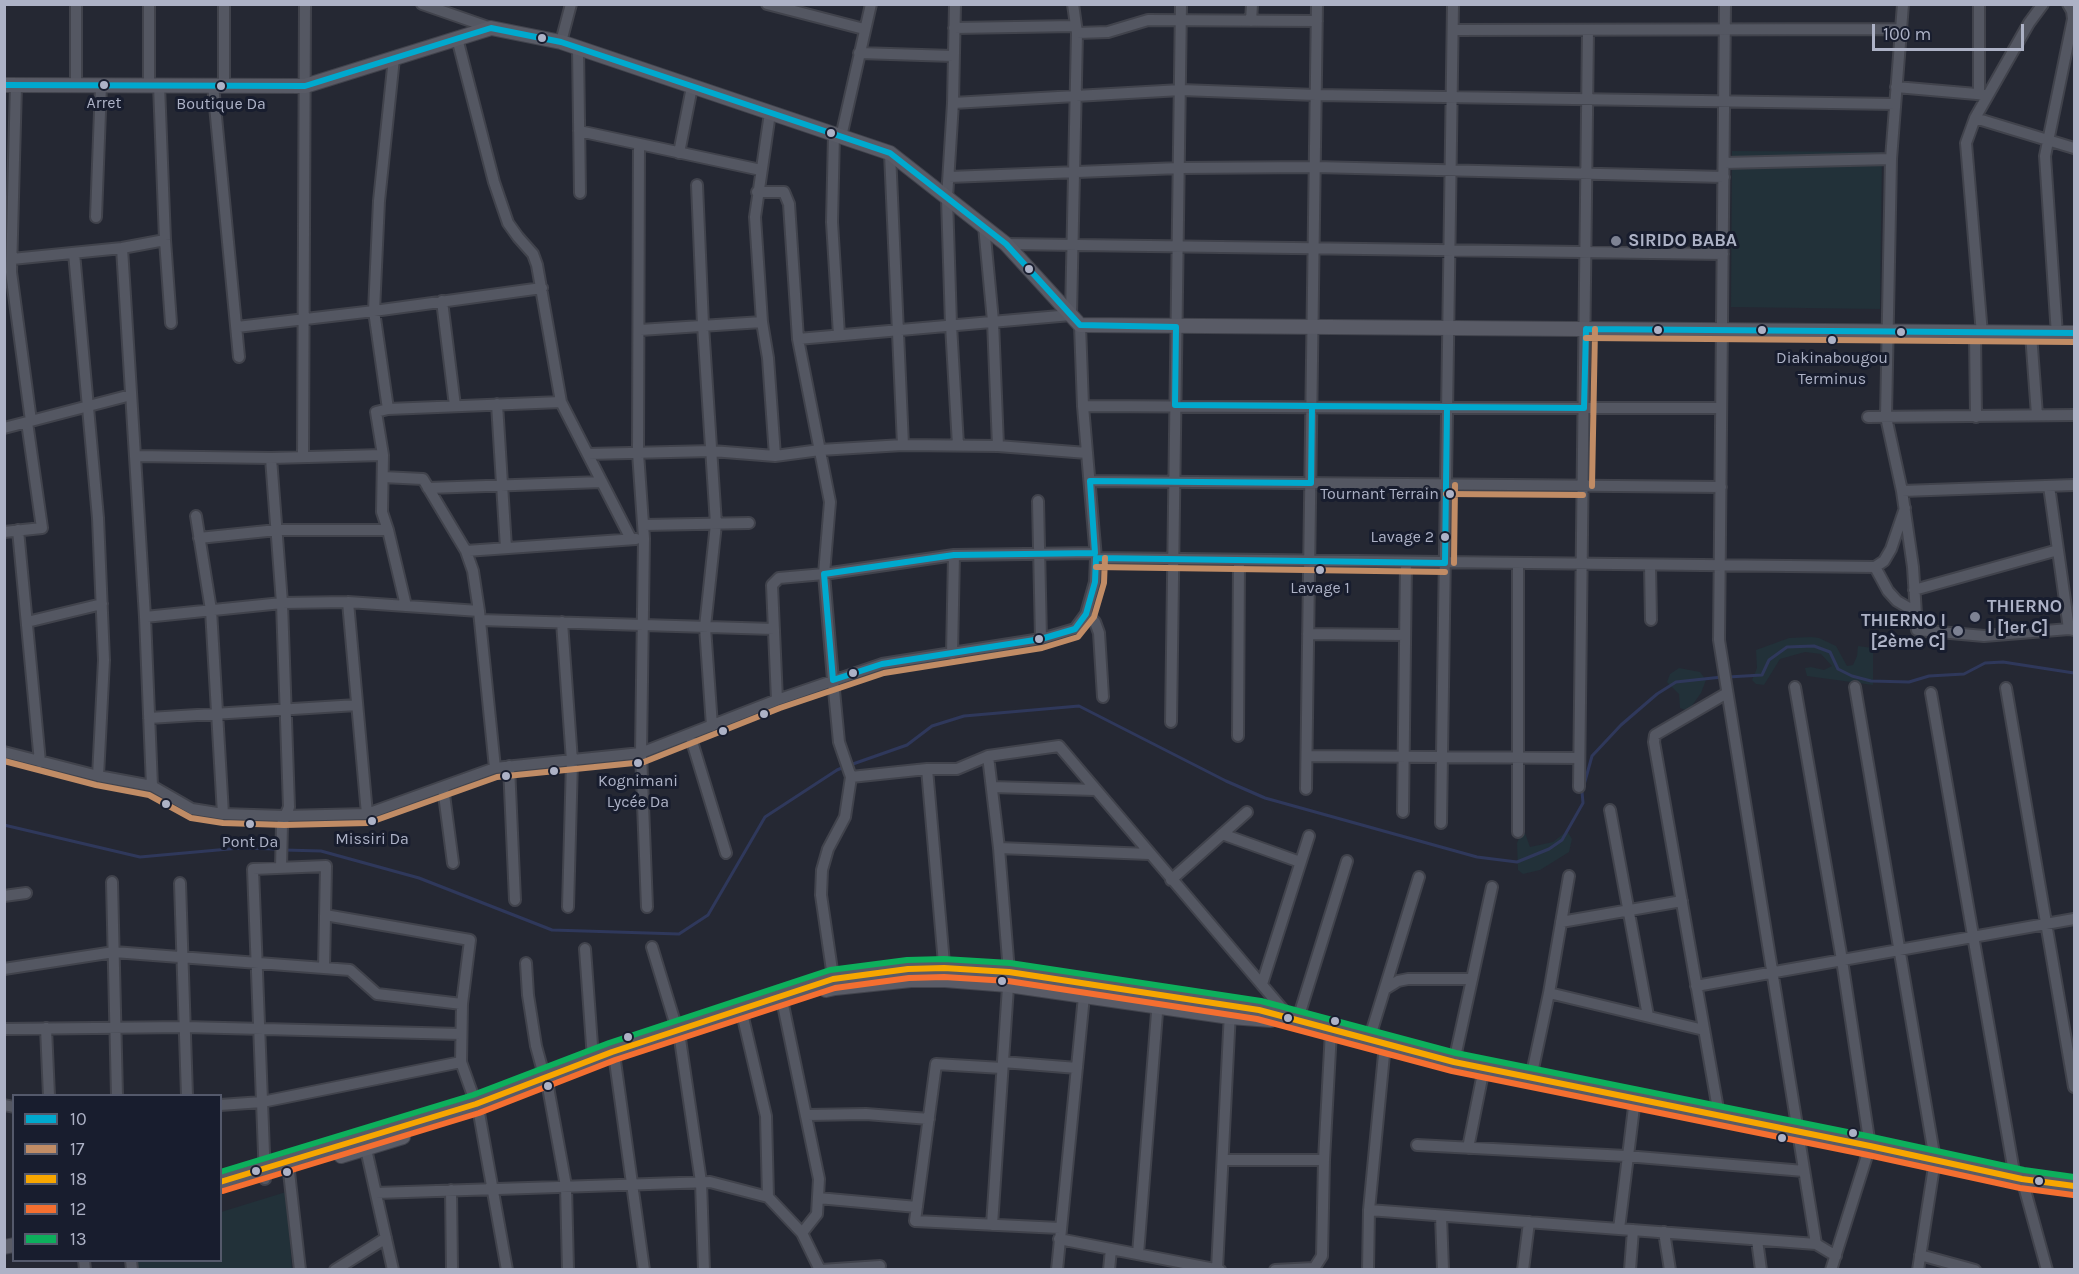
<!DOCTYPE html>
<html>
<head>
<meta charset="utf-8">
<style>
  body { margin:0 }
  #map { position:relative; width:2079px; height:1274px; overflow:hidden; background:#252833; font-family:Karla,sans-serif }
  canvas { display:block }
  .frame { position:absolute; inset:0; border:6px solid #adb2c6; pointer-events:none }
  .legend { position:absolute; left:12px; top:1094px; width:210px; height:168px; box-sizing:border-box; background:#181d2e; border:2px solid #54596b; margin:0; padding:8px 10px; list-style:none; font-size:18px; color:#adb2c6 }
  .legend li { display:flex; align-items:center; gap:12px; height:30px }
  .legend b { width:30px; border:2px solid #54596b }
  .scale { position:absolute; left:1872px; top:24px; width:152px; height:27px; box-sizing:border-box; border:3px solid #adb2c6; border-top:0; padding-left:8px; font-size:18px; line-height:21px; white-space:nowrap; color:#adb2c6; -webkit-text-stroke:4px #181d2e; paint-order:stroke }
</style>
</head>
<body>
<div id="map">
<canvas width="2079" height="1274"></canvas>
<div class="frame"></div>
<ul class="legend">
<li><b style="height:8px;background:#00a9ce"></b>10</li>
<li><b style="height:8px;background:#c18c65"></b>17</li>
<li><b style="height:8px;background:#f7a600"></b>18</li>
<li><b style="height:8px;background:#f46f30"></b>12</li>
<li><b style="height:8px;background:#0daf5c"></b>13</li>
</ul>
<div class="scale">100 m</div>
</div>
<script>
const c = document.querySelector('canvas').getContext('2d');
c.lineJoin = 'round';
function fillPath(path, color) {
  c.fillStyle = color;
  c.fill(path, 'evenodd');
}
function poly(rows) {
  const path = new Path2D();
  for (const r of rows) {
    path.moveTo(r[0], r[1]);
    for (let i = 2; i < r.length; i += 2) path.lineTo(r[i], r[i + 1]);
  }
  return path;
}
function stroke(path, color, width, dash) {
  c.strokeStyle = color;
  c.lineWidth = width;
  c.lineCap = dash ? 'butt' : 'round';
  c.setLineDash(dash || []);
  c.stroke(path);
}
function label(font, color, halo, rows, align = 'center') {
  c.font = font + ' Karla,sans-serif';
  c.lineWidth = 6;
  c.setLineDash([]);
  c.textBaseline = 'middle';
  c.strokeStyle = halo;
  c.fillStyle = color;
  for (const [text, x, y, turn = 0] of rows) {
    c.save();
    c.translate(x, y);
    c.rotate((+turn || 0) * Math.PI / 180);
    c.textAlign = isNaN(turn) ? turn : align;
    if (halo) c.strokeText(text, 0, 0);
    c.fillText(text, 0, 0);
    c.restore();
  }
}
fillPath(poly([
  [1732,151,1882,152,1880,309,1731,307],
  [1812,637,1819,638,1836,646,1847,666,1853,665,1857,656,1858,646,1873,648,1873,685,1807,676,1805,668,1811,667,1824,670,1832,666,1821,654,1805,652,1780,659,1764,685,1756,684,1752,680,1757,668,1756,650,1789,638],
  [1679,668,1700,672,1706,680,1701,693,1688,711,1680,708,1679,694,1667,682,1670,674],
  [1567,831,1572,839,1569,852,1540,870,1523,874,1518,870,1517,843,1520,836,1525,833,1530,847,1553,842],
  [286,1192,292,1269,138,1269,137,1261,220,1260,221,1212]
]), '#223139');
stroke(poly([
  [1728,677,1762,675,1769,660,1787,647,1814,646,1830,652,1838,669,1852,676,1871,681,1909,682,1929,676,1964,674,1985,663,2003,662,2074,673],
  [850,765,907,745,932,726,964,716,1079,706,1226,781,1265,798,1477,857,1517,862,1549,849,1562,840,1583,803,1582,792,1592,756,1621,725,1657,694,1676,682,1722,677],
  [4,825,140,857,240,848,277,849],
  [284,850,321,851,419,878,552,930,679,934,708,915,765,817,837,770,844,767]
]), '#2f385b', 3);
const street = poly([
  [76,4,76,85],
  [149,4,149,85],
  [422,4,491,28],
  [767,4,864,29],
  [955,4,953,103,947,198,951,325,958,445],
  [1725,4,1719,640,1816,1244],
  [1903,4,1891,159,1886,417,1902,491,1913,567,1917,630,1984,636,2069,629,2074,630],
  [1979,4,1979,94],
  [1251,21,1252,4],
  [954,28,1076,26],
  [1453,30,1901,29],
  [1077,33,1108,32,1148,20,1317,21],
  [457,38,494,182,508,223,518,237,533,254,537,265,561,402,631,539],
  [561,42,571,4],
  [578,48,580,193],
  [859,53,953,56],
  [16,85,11,272,31,421],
  [159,85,165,240,171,323],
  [213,85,239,357],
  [224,86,224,4],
  [1896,87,1988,95],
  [953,103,1181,90,1316,95,1895,104],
  [770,113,755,217,762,322,768,358,775,456],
  [1975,118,2029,23,2043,4],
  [579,131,761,170],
  [834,134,832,222,839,335],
  [841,137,871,4],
  [639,144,638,453,644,538,641,753,647,907],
  [679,153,692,87],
  [890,153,903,445],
  [1724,163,1891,159],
  [949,177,1180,168,1315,167,1724,177],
  [697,185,703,325,716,524,705,627,712,726],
  [757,192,784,192,789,204,798,339,830,502,824,574,833,680,839,742,851,777],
  [96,217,101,85],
  [984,226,993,321,998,446],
  [1006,244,1723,254],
  [122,248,145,617,152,786],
  [74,253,98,518,104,660,98,776],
  [12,259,122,248,165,240],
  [442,301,455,406],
  [237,327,374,311,542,288],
  [640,330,762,322],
  [1975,334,1976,417],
  [1982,334,1966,143,1975,118,2074,148],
  [2031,334,2037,415],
  [2057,335,2045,156,2073,19,2072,11,2068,4],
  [798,339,1071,315,1077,33,1073,4],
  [497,404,506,548],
  [1083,406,1447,408,1721,408],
  [388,409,374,311,379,201,394,58],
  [1868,417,2074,415],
  [4,428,131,395],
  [588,454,712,451,775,456,820,450,903,445,998,446,1087,453],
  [135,456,271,458,383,455],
  [303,457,305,4],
  [271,458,282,603,289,807,282,824,281,868],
  [383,477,423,479,466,551,473,571,479,611,495,768],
  [1090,481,1721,487],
  [2049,486,2069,629],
  [428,488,602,482],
  [1902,491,2074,485],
  [1038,501,1041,639],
  [196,516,211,610,223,814],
  [644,525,749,523],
  [18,530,40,762],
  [4,532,42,528,27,422],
  [199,538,277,530,388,530],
  [466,551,636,539],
  [1096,558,1875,567,1884,561,1891,549,1905,508],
  [1518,563,1518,832],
  [1650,565,1651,620],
  [1875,567,1888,591,1897,601,1916,612],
  [1914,590,2058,550],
  [348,602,367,814],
  [406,606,388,530,382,512,383,455,376,412,388,409,561,402],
  [1086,614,1095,622,1099,633,1103,697],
  [145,617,282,603,348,602,479,611],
  [480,620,774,629],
  [27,622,102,604],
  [562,622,572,761,568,907],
  [1308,634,1405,635],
  [952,654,954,555],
  [1795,687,1842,960,1870,1146,1831,1270],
  [1855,687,1935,1160,1918,1270],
  [2006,688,2074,1087],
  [1931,693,2015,1178],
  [777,700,772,585,779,578,824,574,954,555,1095,553],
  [149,718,357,705],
  [1171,722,1181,4],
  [690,735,726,853],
  [1238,736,1239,560],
  [4,752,98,776,152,786,192,809,223,814,284,816,367,814,495,768,641,753,777,700,882,664,1041,639,1075,629,1086,614,1095,582,1096,558,1083,406,1080,325],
  [988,756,999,848,1009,972,992,1225],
  [1307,756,1579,758],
  [509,766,515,900],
  [927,769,945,975],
  [443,787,453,863],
  [992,787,1095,790],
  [1579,787,1588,30],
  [1306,789,1317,4],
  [1610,810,1648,1016],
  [1403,812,1406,562],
  [1441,823,1453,4],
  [1222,834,1300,862],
  [999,848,1149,854],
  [1171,880,1247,812],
  [112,882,117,1096],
  [180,883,187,1096],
  [4,896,26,893],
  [325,915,470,940,462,1004,461,1062,476,1104],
  [1561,922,1682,901],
  [652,947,680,1039,701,1182,704,1270],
  [585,949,593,1059],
  [526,963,528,995,536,1046,545,1079],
  [4,969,114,952,350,970,377,994,462,1004],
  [834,984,821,895,822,870,828,849,845,817,851,777,927,769,957,769,988,756,1059,746,1291,1019],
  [1262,984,1309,836],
  [1696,986,2074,919],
  [1385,989,1398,981,1408,979,1472,979],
  [1549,993,1704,1030],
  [781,995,819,1179,817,1214,802,1233],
  [741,1009,766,1116,768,1197],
  [1297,1022,1347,861],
  [46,1028,49,1096],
  [4,1029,185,1027,461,1034],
  [1369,1040,1419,877],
  [615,1061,644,1270],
  [1003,1062,1077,1068],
  [1454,1062,1492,887],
  [1002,1068,936,1064,915,1221,1060,1228],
  [1531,1078,1549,993,1569,876],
  [548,1087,566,1186,568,1270],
  [4,1105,14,1107],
  [220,1105,262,1102,461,1062],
  [479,1113,507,1270],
  [807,1115,866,1114,929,1119],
  [1719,1115,1654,742,1655,735,1727,693],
  [1417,1145,1626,1156,1804,1171],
  [1468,1148,1484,1068],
  [366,1149,393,1270],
  [1223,1160,1324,1160],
  [289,1172,300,1270],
  [265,1179,253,869,326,866,324,968],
  [2022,1179,2047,1270],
  [451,1190,452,1270],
  [376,1193,710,1182,768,1197,802,1233,820,1270],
  [818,1198,917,1207],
  [1369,1210,1816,1244,1836,1256],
  [1441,1216,1443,1270],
  [1619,1229,1635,1099],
  [1664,1232,1670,1270],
  [1059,1239,1220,1270],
  [1757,1240,1761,1270],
  [1138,1254,1158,1000],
  [1920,1255,1975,1270],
  [84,1260,85,1270],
  [131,1260,132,1270],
  [1217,1269,1230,1012],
  [335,1270,386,1238],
  [821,1270,880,1266],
  [1057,1270,1084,996],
  [1109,1270,1111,1249],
  [1275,1270,1314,1268],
  [1313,1270,1322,1256,1324,1160,1331,1031],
  [1368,1270,1369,1210,1385,1044],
  [1523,1270,1529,1222],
  [1630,1270,1633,1230]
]);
const secondary = poly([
  [4,85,305,86,491,28,561,42,890,153,1006,244,1080,325,2074,333],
  [826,990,835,988,911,980,945,980,1008,985,1230,1017,1271,1020],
  [341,1156,403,1137],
  [220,1182,476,1104,612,1052,833,979,908,969,944,968,1009,972,1230,1005,1259,1010,1454,1062,1870,1146,2022,1179,2074,1186],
  [4,1247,14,1245]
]);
stroke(street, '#41434c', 14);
stroke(secondary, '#41434c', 16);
stroke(street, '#545762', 10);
stroke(secondary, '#595b66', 14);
stroke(poly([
  [4,85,305,86,491,28,561,42,890,153,1006,244,1080,325,1176,327],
  [1586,329,2074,333],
  [1175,405,1584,408],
  [1175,405,1176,327],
  [1312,407,1311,483,1090,481,1095,553,954,555,824,574,833,680,882,664,1041,639,1075,629,1086,614,1095,582,1096,558,1445,563,1447,408],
  [1584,408,1586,329]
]), '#00a9ce', 6);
stroke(poly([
  [1586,338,2074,342],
  [1592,486,1595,329],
  [1446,494,1583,495],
  [1454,563,1455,485],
  [1096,567,1445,572],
  [4,761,96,785,149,795,191,818,223,823,284,825,368,823,497,777,644,762,780,708,884,673,1042,648,1078,637,1094,617,1104,583,1105,558]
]), '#c18c65', 6);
stroke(poly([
  [220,1182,476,1104,612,1052,833,979,908,969,944,968,1009,972,1259,1010,1454,1062,1870,1146,2022,1179,2074,1186]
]), '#f7a600', 6);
stroke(poly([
  [223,1191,479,1113,615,1060,835,988,909,978,944,977,1008,981,1257,1019,1452,1071,1868,1155,2020,1188,2073,1195]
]), '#f46f30', 6);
stroke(poly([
  [220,1172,473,1095,609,1043,830,970,907,960,944,959,1010,963,1261,1001,1456,1053,1872,1137,2024,1170,2074,1177]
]), '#0daf5c', 6);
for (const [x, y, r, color] of [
  [542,38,5,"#adb2c6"],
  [104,85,5,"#adb2c6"],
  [221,86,5,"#adb2c6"],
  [831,133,5,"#adb2c6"],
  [1616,241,6,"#7d8293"],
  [1029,269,5,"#adb2c6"],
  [1658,330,5,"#adb2c6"],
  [1762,330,5,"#adb2c6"],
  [1901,332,5,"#adb2c6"],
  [1832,340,5,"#adb2c6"],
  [1450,494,5,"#adb2c6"],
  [1445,537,5,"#adb2c6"],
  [1320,570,5,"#adb2c6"],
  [1975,617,6,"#7d8293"],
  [1958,631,6,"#7d8293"],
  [1039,639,5,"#adb2c6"],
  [853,673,5,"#adb2c6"],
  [764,714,5,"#adb2c6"],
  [723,731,5,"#adb2c6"],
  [638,763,5,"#adb2c6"],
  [554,771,5,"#adb2c6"],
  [506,776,5,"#adb2c6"],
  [166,804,5,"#adb2c6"],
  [372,821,5,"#adb2c6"],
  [250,824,5,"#adb2c6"],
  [1002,981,5,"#adb2c6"],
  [1288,1018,5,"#adb2c6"],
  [1335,1021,5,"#adb2c6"],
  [628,1037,5,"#adb2c6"],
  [548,1086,5,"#adb2c6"],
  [1853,1133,5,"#adb2c6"],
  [1782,1138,5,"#adb2c6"],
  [256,1171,5,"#adb2c6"],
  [287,1172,5,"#adb2c6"],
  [2039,1181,5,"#adb2c6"]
]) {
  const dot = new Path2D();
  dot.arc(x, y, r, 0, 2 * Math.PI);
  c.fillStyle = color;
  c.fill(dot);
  stroke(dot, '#181d2e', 2);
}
label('16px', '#adb2c6', '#181d2e', [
  ["Arret",104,103],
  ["Boutique Da",221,104],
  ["Diakinabougou",1832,358],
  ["Terminus",1832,379],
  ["Tournant Terrain",1439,494,"right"],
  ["Lavage 2",1434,537,"right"],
  ["Lavage 1",1320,588],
  ["Kognimani",638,781],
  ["Lycée Da",638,802],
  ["Missiri Da",372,839],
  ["Pont Da",250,842]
]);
label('bold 18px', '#adb2c6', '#181d2e', [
  ["SIRIDO BABA",1628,241],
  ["THIERNO",1987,607],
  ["I [1er C]",1987,628],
  ["THIERNO I",1946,621,"right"],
  ["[2ème C]",1946,642,"right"]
], 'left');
</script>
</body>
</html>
